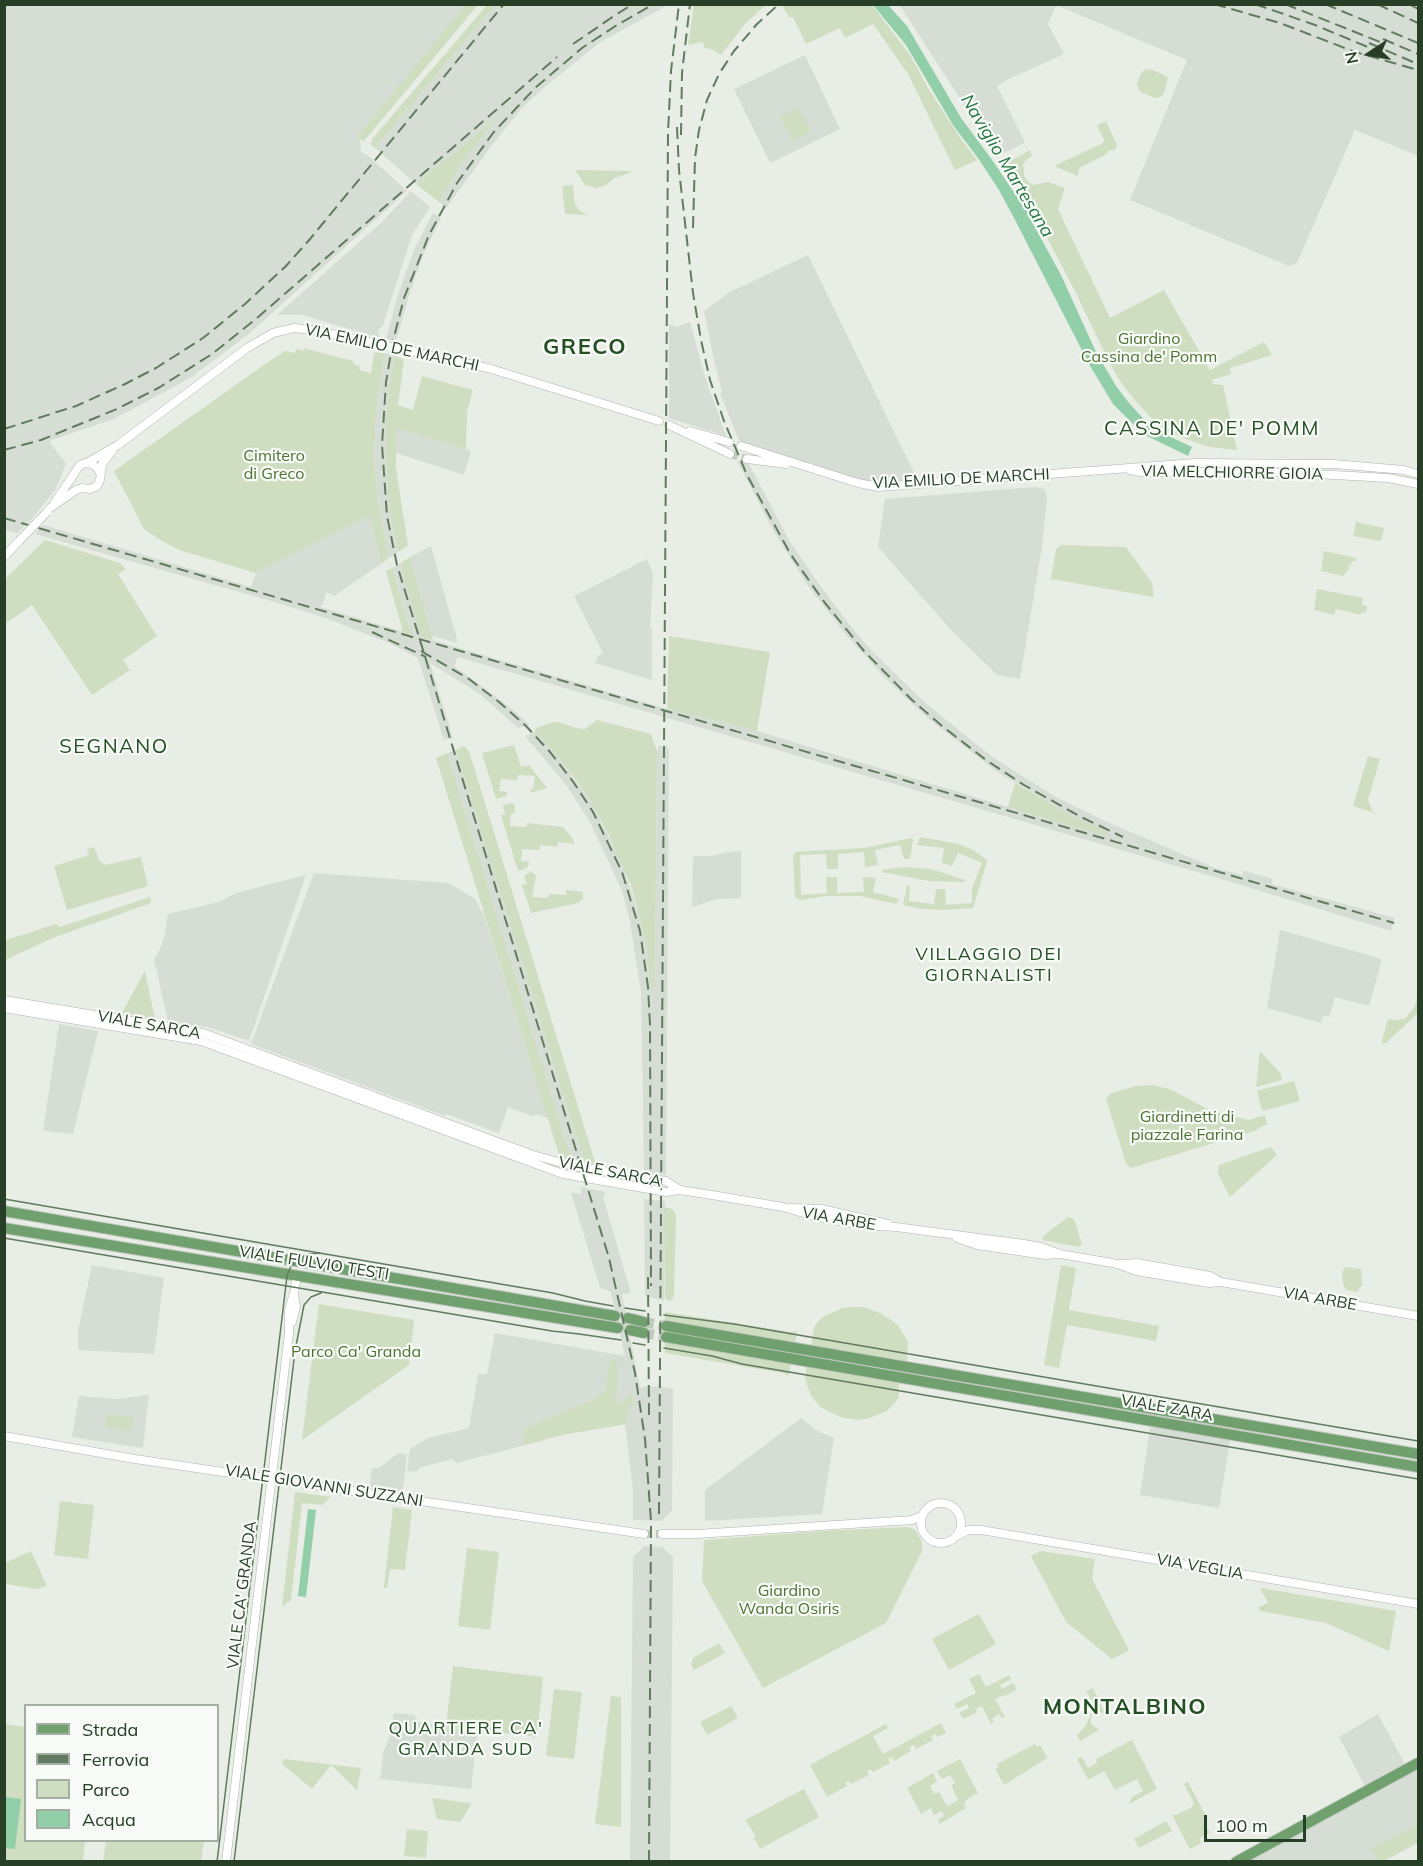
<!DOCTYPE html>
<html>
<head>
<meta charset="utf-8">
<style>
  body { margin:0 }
  #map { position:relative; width:1423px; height:1866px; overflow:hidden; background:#e8eee6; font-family:Mulish,sans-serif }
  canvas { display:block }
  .frame { position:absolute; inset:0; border:6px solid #273f26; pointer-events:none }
  .legend { position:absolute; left:24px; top:1704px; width:195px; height:138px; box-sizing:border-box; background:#f7faf6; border:2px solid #a4afa3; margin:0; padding:8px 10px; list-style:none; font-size:18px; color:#273f26 }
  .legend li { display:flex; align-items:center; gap:12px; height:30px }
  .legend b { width:30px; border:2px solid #a4afa3 }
  .north { position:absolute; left:1339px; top:24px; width:60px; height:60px; -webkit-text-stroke:4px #f7faf6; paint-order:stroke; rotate:258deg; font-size:16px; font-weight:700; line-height:24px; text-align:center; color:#273f26 }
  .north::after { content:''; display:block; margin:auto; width:21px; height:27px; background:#273f26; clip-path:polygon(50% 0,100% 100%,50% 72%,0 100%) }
  .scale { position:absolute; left:1204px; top:1815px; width:102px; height:27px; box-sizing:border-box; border:3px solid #273f26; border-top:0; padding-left:8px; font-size:18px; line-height:21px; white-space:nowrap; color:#273f26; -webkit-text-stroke:4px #f7faf6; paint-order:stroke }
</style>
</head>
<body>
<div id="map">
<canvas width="1423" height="1866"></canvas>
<div class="frame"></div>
<ul class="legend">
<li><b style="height:8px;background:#70a06d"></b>Strada</li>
<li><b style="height:8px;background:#627a60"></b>Ferrovia</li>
<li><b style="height:16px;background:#cfddc0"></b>Parco</li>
<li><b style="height:16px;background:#92cea8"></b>Acqua</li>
</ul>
<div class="north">N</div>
<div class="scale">100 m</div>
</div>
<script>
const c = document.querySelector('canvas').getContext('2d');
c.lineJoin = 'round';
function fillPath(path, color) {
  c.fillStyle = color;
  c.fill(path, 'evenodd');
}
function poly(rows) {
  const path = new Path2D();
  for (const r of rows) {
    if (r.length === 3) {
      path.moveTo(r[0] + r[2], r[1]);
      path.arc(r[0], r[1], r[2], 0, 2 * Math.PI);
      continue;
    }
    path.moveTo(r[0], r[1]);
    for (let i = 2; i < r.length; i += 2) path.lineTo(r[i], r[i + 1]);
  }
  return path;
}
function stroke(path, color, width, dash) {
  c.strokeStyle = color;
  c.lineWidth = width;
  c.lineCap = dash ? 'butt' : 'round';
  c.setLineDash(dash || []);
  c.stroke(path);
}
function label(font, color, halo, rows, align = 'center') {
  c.font = font + ' Mulish,sans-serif';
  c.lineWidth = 4.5;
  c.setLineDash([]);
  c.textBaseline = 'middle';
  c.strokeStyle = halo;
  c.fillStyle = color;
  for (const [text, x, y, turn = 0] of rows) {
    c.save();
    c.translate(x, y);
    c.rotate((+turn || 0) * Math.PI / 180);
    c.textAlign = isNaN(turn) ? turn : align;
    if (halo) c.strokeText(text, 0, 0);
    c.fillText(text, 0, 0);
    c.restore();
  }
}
fillPath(poly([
  [899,4,1418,5,1418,156,1355,130,1297,263,1289,266,1130,200,1187,60,1056,5,1048,24,1064,54,1011,78,997,86,1025,143,997,156],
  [4,5,466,5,357,137,360,139,361,152,370,157,407,191,250,333,190,378,114,419,49,441,66,464,55,490,30,521,17,533,4,530],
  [495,5,668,5,599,43,546,86,523,107,492,145,446,208,439,202,460,166,493,121,416,184,375,148],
  [805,55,840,129,770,163,734,89],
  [411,191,430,207,412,235,383,325,378,331,380,338,303,315,277,315,383,221],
  [433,213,441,218,423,255,409,296,396,341,386,339,398,295,414,250],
  [808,255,919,483,878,486,741,445,720,393,722,392,714,360,704,311,730,292],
  [690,322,706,380,726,436,669,418,669,324,677,327],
  [384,353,394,355,386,414,386,455,388,500,398,552,389,558,378,501,374,456,376,413],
  [396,427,471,451,464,475,396,453],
  [737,461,749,464,789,540,816,580,852,628,873,652,922,700,977,745,1000,762,1056,797,1105,821,1215,868,1242,875,1243,871,1245,871,1273,879,1272,884,1395,918,1391,931,1238,884,458,657,454,666,506,704,530,725,518,728,480,694,430,663,453,738,444,740,418,658,391,644,328,619,278,603,35,534,43,525,251,587,256,573,370,516,381,564,334,596,326,592,323,604,320,607,411,634,392,568,400,564,422,637,667,709,757,731,1008,807,1039,816,1070,815,996,771,930,720,890,683,847,636,808,586,774,532],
  [1035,487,1044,489,1047,496,1042,547,1020,679,997,675,951,630,878,547,885,499],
  [431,546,458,643,432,636,410,557],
  [647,559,653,574,650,627,652,628,652,680,595,663,598,656,603,653,574,596],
  [535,732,556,754,592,803,621,861,639,915,647,947,652,986,655,986,657,751,659,746,667,746,669,751,666,1175,644,1172,641,992,630,922,622,891,590,822,567,786,525,736],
  [456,750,584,1161,571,1159,447,753],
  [741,851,741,898,717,899,692,907,693,856,711,856,728,852],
  [314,873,448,883,474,898,484,915,548,1118,536,1114,535,1116,532,1116,508,1107,499,1133,446,1114,445,1116,251,1044],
  [306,875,249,1041,208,1027,168,1022,154,959,158,954,164,938,168,914,219,902,236,893],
  [1280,930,1382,959,1369,1006,1335,997,1329,1017,1323,1015,1321,1023,1267,1008],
  [59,1024,98,1031,73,1134,43,1131],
  [580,1187,606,1192,603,1197,631,1293,622,1294,640,1388,645,1386,673,1388,672,1510,662,1521,633,1520,633,1490,625,1424,627,1424,629,1407,634,1403,632,1396,617,1404,615,1399,618,1383,611,1359,605,1392,592,1400,525,1428,522,1446,456,1463,452,1459,419,1468,416,1472,407,1471,410,1449,428,1438,469,1428,478,1374,487,1374,495,1333,625,1356,611,1292,600,1288,571,1193,582,1194],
  [644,1199,665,1201,664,1301,645,1296],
  [92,1265,164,1278,154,1354,78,1350,78,1331],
  [149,1395,143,1448,72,1437,79,1396,118,1399],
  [801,1418,816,1430,834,1438,822,1514,705,1521,705,1490],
  [1151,1422,1231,1435,1219,1508,1140,1495],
  [398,1453,407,1454,402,1497,369,1492,372,1468,379,1468],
  [644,1546,662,1547,673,1557,670,1861,630,1861,633,1557],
  [394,1713,414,1715,420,1723,478,1730,471,1789,380,1779,383,1753,390,1736],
  [1378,1714,1407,1768,1367,1790,1339,1737],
  [1418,1765,1418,1843,1385,1861,1240,1862]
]), '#d6ddd4');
fillPath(poly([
  [466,4,478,5,364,141,357,137],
  [488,4,495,5,375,148,371,145,372,139],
  [694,5,694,4,766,5,746,23,721,55,713,50,704,47,703,42,688,45],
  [787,5,872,5,910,55,928,88,961,139,977,160,955,170,908,74,873,24,845,38,840,28,806,44,793,17,789,17,783,7],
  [1150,69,1164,75,1168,78,1164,93,1161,97,1155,98,1141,92,1138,89,1137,83,1141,73,1144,70],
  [799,108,811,132,792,141,780,117],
  [495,119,460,166,439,202,416,184],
  [1106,121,1117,145,1114,151,1109,150,1107,154,1079,168,1078,176,1054,166,1105,142,1097,125],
  [1030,150,1032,156,1024,162,1023,165,1025,178,1032,185,1048,182,1065,188,1058,209,1110,318,1164,290,1210,370,1264,342,1272,355,1230,368,1231,374,1212,380,1213,384,1223,385,1237,450,1210,447,1183,438,1159,426,1134,399,1122,384,1109,362,1075,291,1042,228,1034,207,1003,165],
  [575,170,632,171,627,174,614,178,605,186,596,188,585,185],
  [573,185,575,204,579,210,587,215,565,214,562,186],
  [304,348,353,361,354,364,360,366,359,370,371,373,374,354,377,352,384,353,376,413,374,456,378,501,389,558,381,564,370,516,256,573,179,550,159,539,144,529,114,471,268,362,285,351,295,353,296,349,303,351],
  [394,355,404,360,398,405,413,410,422,376,473,390,467,412,466,449,396,428,396,468,408,546,398,552,388,500,386,455,386,414],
  [1356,522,1384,528,1381,541,1353,536],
  [45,540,120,563,126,569,118,574,157,636,123,660,130,670,92,695,32,605,5,624,5,579],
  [1061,545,1126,547,1152,583,1154,597,1051,579,1056,549],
  [1324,551,1356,558,1356,561,1352,561,1351,565,1348,566,1349,569,1343,576,1321,571],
  [410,557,432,636,433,640,421,637,400,564],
  [392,568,411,634,403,632,386,571],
  [1317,589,1363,598,1362,605,1367,606,1366,613,1361,612,1361,615,1336,609,1334,615,1314,610],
  [669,636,770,652,757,731,667,709],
  [597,720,651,734,657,751,655,986,651,986,647,947,632,888,608,833,592,803,576,780,556,754,535,732,536,728,554,722,559,722,576,728,585,729],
  [514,745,521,767,529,765,547,788,531,793,530,789,533,789,535,776,518,775,517,780,501,779,499,791,507,792,507,796,496,799,482,753],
  [464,746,469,751,595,1162,593,1164,584,1161,456,750],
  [447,753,571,1159,560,1158,436,758],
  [1368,756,1380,759,1368,800,1372,811,1377,814,1353,806],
  [1015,783,1070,815,1107,832,1106,836,1008,807],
  [513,803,515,806,514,814,511,814,510,826,526,827,527,823,563,827,573,839,574,844,558,842,557,847,540,845,540,850,522,849,521,861,529,862,529,864,527,868,518,871,501,815,505,814,503,805],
  [920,837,959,844,973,850,986,859,987,862,973,908,942,910,922,909,903,905,907,886,910,886,909,901,934,904,936,889,945,889,946,905,972,903,972,888,982,863,958,853,952,866,942,863,944,848,917,845],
  [911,838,913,840,910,859,904,859,900,845,875,850,878,865,865,867,864,852,838,854,838,869,827,869,826,854,800,855,801,895,827,893,826,877,837,877,837,893,864,892,863,877,876,878,873,892,899,899,896,904,860,896,827,896,800,900,795,897,793,855,796,852,864,848],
  [94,847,99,860,105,865,141,857,148,886,67,910,54,866,89,855,87,849],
  [904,867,931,869,965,880,964,882,929,881,882,872,882,870,888,869],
  [532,872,536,876,532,897,548,898,549,894,566,895,566,890,583,892,583,899,578,903,531,913,522,885,527,884,524,875],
  [150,897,151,903,53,938,5,960,5,943,6,940,56,924,60,927],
  [145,971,155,1019,122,1013],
  [1418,995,1418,1013,1386,1043,1383,1044,1382,1041,1388,1019,1394,1020,1405,1019,1415,1006],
  [1260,1051,1281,1074,1282,1080,1256,1087],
  [1294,1081,1300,1101,1262,1111,1257,1091],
  [1153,1085,1172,1090,1211,1111,1249,1120,1265,1115,1267,1124,1254,1131,1131,1168,1127,1165,1125,1160,1106,1099,1110,1094,1135,1086],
  [1271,1147,1277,1155,1230,1197,1218,1174,1219,1165],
  [664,1207,672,1209,676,1215,674,1296,670,1301,665,1299],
  [1068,1217,1074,1219,1082,1244,1079,1247,1043,1240,1043,1236],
  [1061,1265,1076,1268,1069,1310,1159,1326,1156,1341,1067,1325,1059,1368,1044,1365],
  [1345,1267,1361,1269,1362,1285,1357,1292,1346,1290,1343,1283,1342,1273],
  [319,1304,414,1320,409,1365,302,1440],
  [854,1307,864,1307,882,1314,898,1325,908,1342,907,1361,811,1346,814,1327,821,1318,842,1308],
  [665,1312,791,1332,797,1331,795,1345,665,1322],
  [665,1342,791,1362,789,1376,783,1373,665,1353],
  [610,1359,617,1361,618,1383,615,1399,617,1404,632,1395,634,1404,629,1407,627,1424,562,1435,522,1446,525,1428,592,1400,605,1392],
  [807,1365,899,1382,899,1398,887,1411,870,1418,858,1420,840,1417,820,1407,811,1396,805,1379],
  [107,1414,133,1417,131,1431,105,1427],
  [295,1492,331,1497,322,1505,302,1503,291,1600,282,1607],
  [60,1501,94,1505,88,1559,54,1555],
  [393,1507,412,1510,405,1570,390,1569,387,1588,384,1588],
  [908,1527,915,1530,922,1542,922,1551,886,1623,763,1688,702,1581,704,1540,822,1531],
  [467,1548,499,1552,490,1630,458,1626],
  [31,1551,47,1586,37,1589,5,1584,5,1563],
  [1041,1551,1095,1559,1092,1579,1129,1650,1112,1659,1066,1622,1031,1556],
  [1260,1588,1396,1611,1389,1651,1326,1623,1260,1611,1258,1607,1268,1603],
  [979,1614,996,1644,949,1670,932,1639],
  [719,1643,725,1653,694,1670,691,1665,693,1658],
  [453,1666,543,1677,537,1737,446,1726],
  [979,1674,986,1687,1009,1675,1011,1679,1000,1685,1002,1689,1013,1683,1016,1688,1015,1691,1002,1697,1001,1696,995,1699,1005,1717,1002,1718,999,1714,992,1718,994,1722,991,1724,982,1706,976,1709,977,1712,964,1719,959,1713,969,1708,967,1704,957,1709,954,1704,976,1693,969,1679],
  [1093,1688,1106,1715,1100,1712,1093,1715,1091,1717,1091,1724,1099,1730,1080,1741,1077,1735,1084,1728,1095,1707,1086,1691],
  [554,1689,582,1692,574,1759,546,1756],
  [611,1696,621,1697,621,1827,595,1824],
  [731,1706,738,1718,707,1735,700,1722],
  [941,1723,946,1733,938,1737,935,1734,931,1736,933,1740,916,1749,914,1745,910,1747,911,1751,894,1761,892,1757,888,1759,890,1763,873,1772,871,1769,867,1771,869,1775,851,1784,849,1781,845,1783,847,1786,827,1797,810,1765,886,1724,888,1728,873,1736,883,1754],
  [5,1724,25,1727,26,1840,85,1841,83,1861,5,1862],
  [1132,1740,1157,1789,1129,1804,1132,1797,1143,1791,1137,1779,1115,1790,1104,1771,1088,1780,1077,1759,1082,1757,1088,1768,1097,1763,1096,1759],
  [1035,1744,1036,1747,1040,1745,1047,1758,1004,1785,995,1769,999,1767,997,1764],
  [284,1759,361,1768,357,1790,331,1765,312,1789,282,1764],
  [960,1759,978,1793,966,1800,964,1805,966,1808,940,1824,938,1820,944,1816,942,1811,934,1815,931,1808,921,1814,907,1788,933,1773,937,1781,930,1786,934,1794,939,1792,947,1806,958,1800,951,1785,955,1783,950,1775,942,1779,937,1771],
  [1188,1782,1206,1816,1203,1821,1210,1833,1200,1838,1201,1843,1190,1849,1172,1815,1176,1815,1192,1807,1194,1803,1184,1784],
  [804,1789,819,1817,760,1849,756,1841,753,1839,756,1837,752,1830,745,1820],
  [433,1798,469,1803,471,1805,460,1822,437,1819,432,1799],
  [1166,1821,1172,1831,1139,1848,1134,1839],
  [1418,1824,1418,1842,1382,1861,1378,1861,1371,1849],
  [407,1829,428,1831,426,1858,404,1856],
  [106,1841,106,1840,204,1841,201,1861,103,1861]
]), '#cfddc0');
fillPath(poly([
  [873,5,888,5,907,26,961,118,995,164,1023,206,1026,204,1030,209,1032,222,1061,275,1096,352,1116,386,1129,403,1152,428,1192,447,1188,456,1143,434,1113,404,1089,364,1014,218,999,190,978,158,953,125,906,45],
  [308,1509,316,1510,306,1597,298,1596],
  [5,1797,21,1799,15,1849,5,1848]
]), '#92cea8');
stroke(poly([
  [730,454,747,459],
  [644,1534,662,1534]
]), '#c1cbc0', 8, [8, 4]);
stroke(poly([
  [644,1322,666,1326],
  [644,1333,666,1337]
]), '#c1cbc0', 10, [10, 5]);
const tertiary = poly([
  [669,425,730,454],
  [690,431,729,442],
  [741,446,858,483,878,487,1195,463,1334,464,1404,470,1418,474],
  [747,459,786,464],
  [87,463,118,445,247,348,273,333,294,328,313,330,488,368,659,421],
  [1130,470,1140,472,1266,472,1334,475,1388,478,1418,484],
  [55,502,80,465,85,463,92,464,97,468,100,473],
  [50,508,76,490,82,488,90,489,97,486,100,480,102,464,113,450],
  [4,557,19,541],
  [4,1000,203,1033,533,1155,573,1166,666,1181,680,1190],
  [4,1008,201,1041,563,1174,666,1192,680,1190,718,1196,783,1207,813,1216,861,1225,896,1227,1024,1244,1041,1247,1060,1254],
  [791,1208,821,1209,888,1224],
  [957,1238,977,1245,1045,1255,1060,1254,1118,1264,1136,1271,1209,1283,1221,1282,1418,1316],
  [1122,1264,1137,1263,1210,1276,1221,1282],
  [292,1322,296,1307,294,1293,297,1276],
  [4,1436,135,1459,644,1534],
  [941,1523,20],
  [662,1534,697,1534,912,1520,922,1516],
  [956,1536,969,1530,981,1530,1418,1604],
  [226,1862,289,1333,289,1310,294,1293]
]);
const primary = poly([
  [4,1211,615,1316],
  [4,1228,618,1328],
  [628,1318,644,1322],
  [666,1326,1418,1454],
  [630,1330,644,1333],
  [666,1337,1418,1467],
  [1236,1862,1418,1763]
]);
stroke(tertiary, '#aab6a9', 9);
stroke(primary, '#c3c9c2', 12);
stroke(tertiary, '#fff', 8);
stroke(primary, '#70a06d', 10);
stroke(poly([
  [4,1199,553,1293,585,1301,613,1306],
  [4,1238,552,1331,579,1334,621,1340],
  [625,1308,645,1311],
  [664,1315,734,1324,1418,1441],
  [633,1343,645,1345],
  [664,1348,712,1356,742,1364,1418,1479],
  [217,1862,287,1276,291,1266,298,1259,308,1254,320,1253],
  [234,1862,295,1351,304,1305,311,1297,321,1293]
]), '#627a60', 1.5);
stroke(poly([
  [1214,4,1280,23,1355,52,1418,70],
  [1255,4,1315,25,1375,50],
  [1285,4,1380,42],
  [1325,4,1418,43],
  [1377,4,1418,23],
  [1409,4,1418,9],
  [1383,39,1418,54],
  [1369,43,1413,62],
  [573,44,614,16,633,4],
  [677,127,679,170,693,293,701,340,710,380,724,421,747,475,791,555,825,603,864,651,912,700,942,726,986,760,1024,785,1081,817,1123,837],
  [681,135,682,73,690,4],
  [693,228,695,158,699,130,707,100,719,74,734,51,757,24,779,4],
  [4,429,76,406,125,384,156,368,203,338,245,304,286,266,310,239,504,4],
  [4,450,41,440,117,409,160,387,212,354,257,318,557,57],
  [4,518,1394,923],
  [372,632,426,657],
  [421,651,469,679,499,702,526,726,550,752,574,783,593,812,622,872,640,931,648,987,650,1025,651,1286],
  [648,1277,649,1415],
  [659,1514,668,133,671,71,679,4],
  [649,1862,651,1521,645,1439,635,1373,609,1258,397,565,387,516,382,445,386,382,393,341,404,298,429,235,457,183,493,133,535,88,582,48,617,25,654,4]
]), '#627a60', 2, [12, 6]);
const tertiaryBridge = poly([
  [19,541,47,512]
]);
stroke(tertiaryBridge, '#aab6a9', 9, []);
stroke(tertiaryBridge, '#fff', 8);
label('16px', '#4d7332', '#f7faf6', [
  ["Giardino",1149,339],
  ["Cassina de' Pomm",1149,357],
  ["Cimitero",274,456],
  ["di Greco",274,474],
  ["Giardinetti di",1187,1117],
  ["piazzale Farina",1187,1135],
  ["Parco Ca' Granda",356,1352],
  ["Giardino",789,1591],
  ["Wanda Osiris",789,1609]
]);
label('16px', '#273f26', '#f7faf6', [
  ["VIA EMILIO DE MARCHI",392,348,12],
  ["VIA MELCHIORRE GIOIA",1232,473,1],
  ["VIA EMILIO DE MARCHI",961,479,-3],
  ["VIALE SARCA",149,1025,10],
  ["VIALE SARCA",610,1172,11],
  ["VIA ARBE",839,1219,10],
  ["VIALE FULVIO TESTI",314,1263,9],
  ["VIA ARBE",1320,1299,10],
  ["VIALE ZARA",1167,1408,10],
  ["VIALE GIOVANNI SUZZANI",324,1486,9],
  ["VIA VEGLIA",1200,1567,10],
  ["VIALE CA' GRANDA",242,1595,-83]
]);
label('italic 18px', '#237742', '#f7faf6', [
  ["Naviglio Martesana",1007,166,59]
]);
c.letterSpacing = '1.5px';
label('18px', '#245023', '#f7faf6', [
  ["VILLAGGIO DEI",989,955],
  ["GIORNALISTI",989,976],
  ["QUARTIERE CA'",466,1729],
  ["GRANDA SUD",466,1750]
]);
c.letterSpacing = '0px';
c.letterSpacing = '1.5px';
label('20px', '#245023', '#f7faf6', [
  ["CASSINA DE' POMM",1212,429],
  ["SEGNANO",114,747]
]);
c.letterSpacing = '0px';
c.letterSpacing = '1.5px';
label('bold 22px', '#245023', '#f7faf6', [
  ["GRECO",585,347],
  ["MONTALBINO",1125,1707]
]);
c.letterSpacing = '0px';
</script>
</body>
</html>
